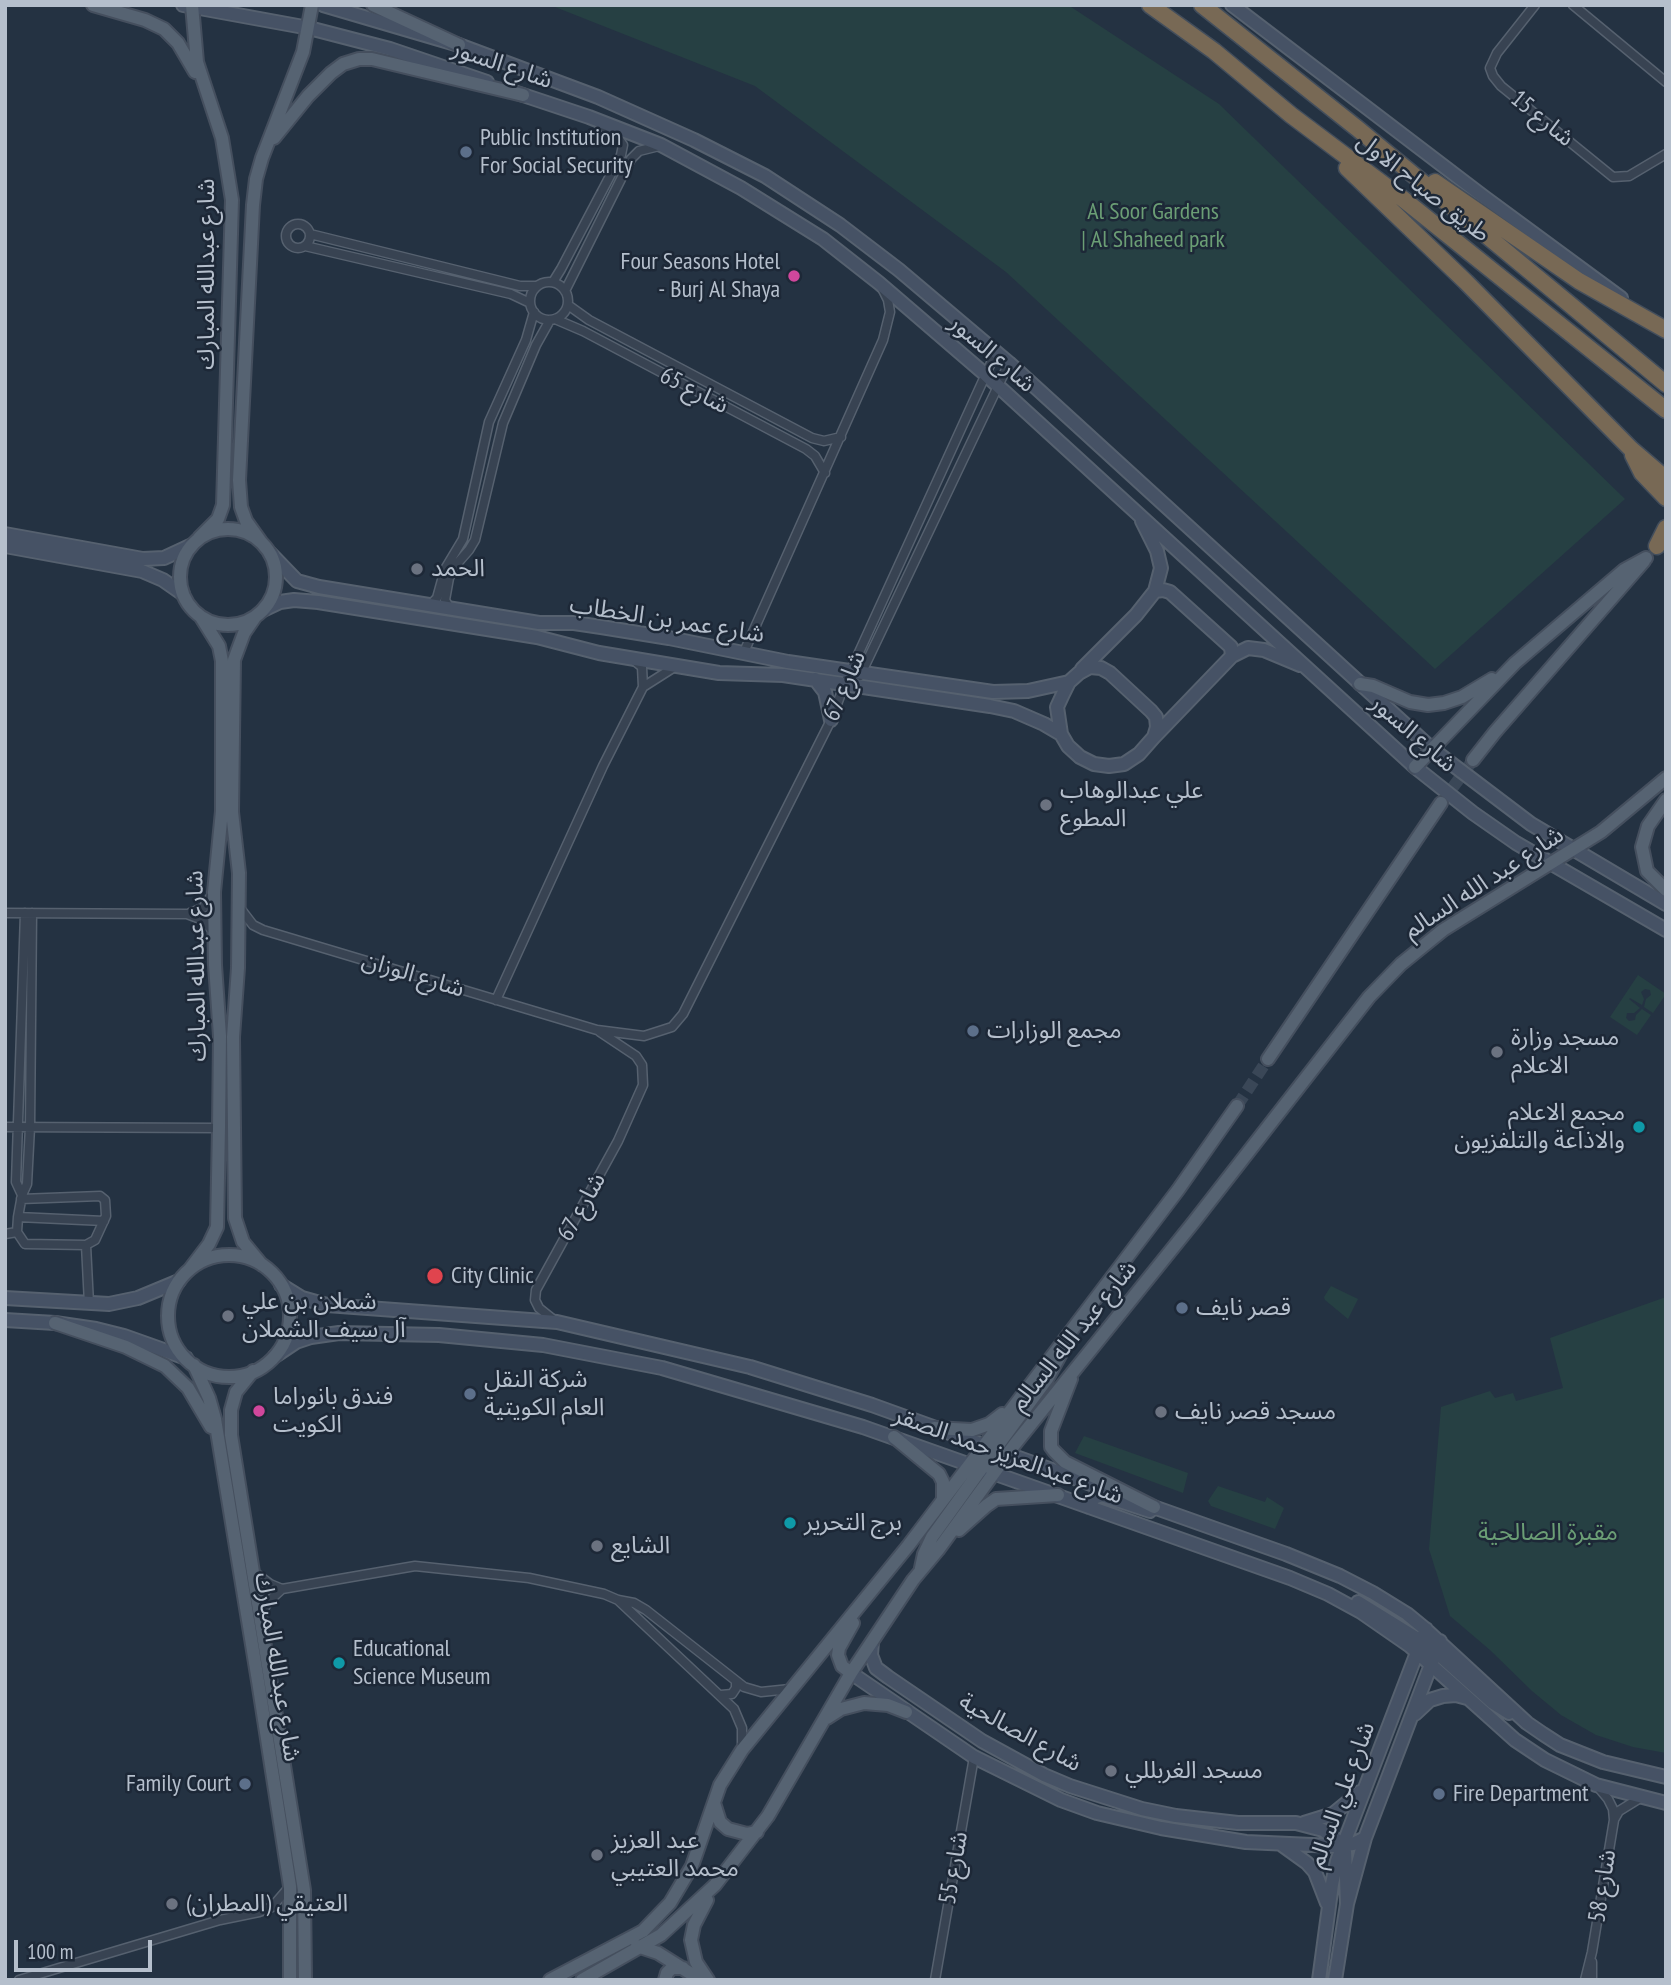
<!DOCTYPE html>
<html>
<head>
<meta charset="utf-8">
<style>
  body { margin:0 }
  #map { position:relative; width:1671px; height:1985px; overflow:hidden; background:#243242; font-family:"PT Sans Narrow",sans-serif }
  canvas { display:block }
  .frame { position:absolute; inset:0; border:7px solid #b5bfcc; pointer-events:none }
  .scale { position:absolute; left:14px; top:1940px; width:138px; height:32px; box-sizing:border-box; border:4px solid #b5bfcc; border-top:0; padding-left:9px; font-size:21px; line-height:24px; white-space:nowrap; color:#b5bfcc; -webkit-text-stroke:5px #1d2837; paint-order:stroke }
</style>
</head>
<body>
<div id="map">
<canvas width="1671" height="1985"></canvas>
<div class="frame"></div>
<div class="scale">100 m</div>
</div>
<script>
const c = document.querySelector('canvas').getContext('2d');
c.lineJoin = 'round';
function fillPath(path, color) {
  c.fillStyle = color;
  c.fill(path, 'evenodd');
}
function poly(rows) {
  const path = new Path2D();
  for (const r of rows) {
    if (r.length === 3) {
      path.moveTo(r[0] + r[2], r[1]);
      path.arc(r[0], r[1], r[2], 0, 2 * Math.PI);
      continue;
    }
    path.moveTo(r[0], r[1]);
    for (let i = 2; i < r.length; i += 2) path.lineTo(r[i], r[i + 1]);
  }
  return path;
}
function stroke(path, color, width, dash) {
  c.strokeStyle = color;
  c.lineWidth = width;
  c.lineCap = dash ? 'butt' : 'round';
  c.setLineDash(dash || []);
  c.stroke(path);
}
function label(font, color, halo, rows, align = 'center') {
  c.font = font + ' "PT Sans Narrow","Noto Sans Arabic",sans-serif';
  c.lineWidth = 5;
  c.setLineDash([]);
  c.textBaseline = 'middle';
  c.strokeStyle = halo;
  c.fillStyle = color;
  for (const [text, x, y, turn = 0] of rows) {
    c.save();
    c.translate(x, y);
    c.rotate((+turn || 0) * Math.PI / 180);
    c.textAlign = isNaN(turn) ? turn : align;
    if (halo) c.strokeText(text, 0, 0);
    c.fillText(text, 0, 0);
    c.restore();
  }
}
fillPath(poly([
  [550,5,1068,5,1219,104,1625,499,1435,669,1006,272,755,86],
  [1638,975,1666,994,1653,1013,1644,1007,1646,999,1651,995,1650,990,1645,989,1641,992,1644,999,1642,1005,1630,998,1629,999,1640,1008,1634,1013,1627,1013,1626,1018,1629,1021,1635,1020,1636,1015,1642,1009,1651,1015,1637,1035,1610,1017],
  [1331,1286,1358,1299,1348,1319,1325,1300,1324,1297],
  [1666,1297,1666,1753,1633,1747,1596,1735,1561,1715,1532,1691,1490,1650,1450,1616,1429,1549,1441,1407,1490,1391,1495,1398,1513,1393,1516,1401,1563,1388,1550,1338],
  [1084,1436,1188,1473,1183,1493,1075,1453],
  [1218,1486,1265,1502,1267,1497,1284,1508,1275,1529,1211,1506,1208,1501]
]), '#264043');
stroke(poly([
  [1442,802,1473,760],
  [1237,1106,1268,1059]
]), '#3a4757', 12, [12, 6]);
const street = poly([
  [1535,5,1497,53,1490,68,1493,76,1501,86,1613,177,1629,176,1666,154],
  [1573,5,1666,82],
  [298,236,12],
  [310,234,520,286,535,286],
  [305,246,511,294,530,303],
  [549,301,19],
  [553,282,561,269,621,155,623,145,616,135,605,128],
  [565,291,631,159,639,151,659,146],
  [568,305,589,320,812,438,824,441,841,437],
  [555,319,583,331,806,449,815,456,825,473],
  [430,605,437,598,445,569,463,539,489,422,526,340,534,312],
  [450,609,445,600,449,578,455,566,469,550,475,540,503,423,536,345,550,320],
  [744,652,883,340,890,312,888,300,882,288],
  [860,676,1009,363],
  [643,687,676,666],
  [240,908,253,925,263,930,597,1030,644,1036,672,1027,683,1014,831,720,845,683,996,352],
  [5,913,187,914,203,920,213,931],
  [25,913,16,1182,22,1195,27,1184,30,1127,32,913],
  [190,913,203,908,213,893],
  [496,1000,603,766,643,687,642,667,632,659],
  [5,1127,219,1128],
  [21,1199,100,1196,105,1200,106,1216,95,1240,86,1245,25,1244,17,1232,18,1217,22,1195],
  [18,1217,104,1221],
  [5,1234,17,1232],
  [86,1245,89,1304],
  [554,1320,539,1308,535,1300,536,1290,618,1141,643,1085,642,1065,636,1056,600,1032],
  [254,1572,270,1584,282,1589],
  [618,1600,734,1709,742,1728,742,1748],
  [261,1614,268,1602,282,1589,415,1566,529,1578,604,1594,618,1600,634,1603,646,1610,744,1687,761,1692,790,1689],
  [721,1695,732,1694,736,1688,736,1681],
  [1615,1818,1619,1811,1640,1798],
  [1592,1962,1592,1980],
  [19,1980,220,1920,259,1912,272,1907,290,1886],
  [935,1980,974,1757],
  [1585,1980,1592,1952,1614,1820,1613,1809,1608,1799,1598,1787]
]);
const secondary = poly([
  [183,5,309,28,390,49,487,82],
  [323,5,459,45,598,97,694,140,765,176,840,225,899,270,1009,363,1432,749,1531,824,1666,904],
  [1232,5,1484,197,1621,298],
  [514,92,589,117,661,145,741,188,823,239,879,283,986,375,1415,767,1473,813,1516,843,1666,930],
  [5,534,143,559,164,558,192,545],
  [5,546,142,571,163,580,183,594],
  [270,553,297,581,319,587,539,623,574,623,601,627,669,638,788,662,993,692,1028,691,1069,682],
  [1155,591,1163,590,1170,592,1231,647,1232,656],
  [263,610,280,602,294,600,318,602,537,637,599,653,719,673,783,675,990,706,1014,711,1044,724,1061,734,1068,746,1080,757,1094,764,1109,766,1124,764,1139,754,1154,737,1157,727,1156,717,1151,711,1110,673,1101,668,1090,667,1079,673,1069,682,1063,694,1057,707,1061,734],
  [1082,669,1136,615,1155,591,1161,568,1157,551,1142,521],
  [815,679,825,692,831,720],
  [1154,737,1232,656,1248,648,1264,650,1300,665],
  [281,1285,302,1298,327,1305,557,1322,750,1367,872,1405,1124,1496],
  [5,1298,109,1304,138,1298,179,1281],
  [5,1320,55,1323,96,1329,124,1336,186,1358],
  [275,1356,296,1342,311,1337,339,1333,439,1335,543,1345,662,1368,863,1427,1290,1578,1328,1594,1361,1612,1410,1646,1515,1740,1545,1760,1596,1785,1666,1803],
  [1145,1504,1286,1554,1340,1576,1373,1593,1407,1614,1424,1628,1527,1723,1543,1734,1560,1745,1603,1762,1666,1777],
  [1089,1507,1094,1498,1102,1495,1150,1511],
  [1358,1602,1426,1644],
  [872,1642,871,1655,876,1668,888,1677,982,1741,1044,1775,1070,1786,1142,1809,1176,1816,1238,1823,1296,1823,1323,1830,1338,1841,1345,1851,1347,1904],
  [1418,1648,1425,1647,1436,1652,1493,1703,1509,1713],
  [851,1673,974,1757,1061,1800,1097,1813,1161,1828,1246,1842,1334,1846,1353,1844,1365,1838],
  [1415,1714,1430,1700,1443,1696,1456,1695,1467,1698],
  [1304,1823,1333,1814,1360,1792],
  [1282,1845,1307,1863,1315,1872,1327,1903],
  [1319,1980,1332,1884,1337,1861,1426,1629],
  [1335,1980,1347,1904,1365,1838,1440,1641]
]);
const primary = poly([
  [93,5,145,20,164,29,178,43,195,72],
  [192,5,197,62,222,138,232,200,223,505,218,519,199,538],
  [373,5,459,45],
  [274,138,308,96,331,73,343,64,359,59,372,59,523,95],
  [228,577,48],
  [261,542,246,521,241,507,239,480,253,205,256,179,262,158,303,52,312,5],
  [255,617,244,633,234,660,232,812,239,873,238,968,233,1037,235,1218,243,1242,262,1265],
  [1360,684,1373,686,1410,702,1428,705,1444,703,1462,697,1492,679],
  [1473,760,1495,732,1644,561],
  [1415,767,1515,663,1624,570,1646,558],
  [1666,800,1648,826,1642,847,1647,871,1666,890],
  [1268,1059,1441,803],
  [229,1316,61],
  [190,1269,209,1244,217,1227,219,1128,220,1036,215,965,214,892,222,811,222,661,219,646,201,617],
  [55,1323,126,1347,165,1366,188,1388,211,1427],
  [194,1365,209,1398,215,1419,258,1681,290,1886,290,1980],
  [253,1371,236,1392,231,1410,231,1435,304,1890,305,1980],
  [1071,1379,1051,1431,1051,1447,1054,1451,1065,1462,1154,1507],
  [934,1428,972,1430,989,1424,1002,1414],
  [894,1437,939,1474,943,1482,943,1499],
  [993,1472,988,1463,990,1456,1047,1379,1063,1350],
  [959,1530,986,1506,996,1499,1058,1495],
  [921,1568,924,1554,932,1537,984,1465,988,1456],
  [851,1673,842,1666,838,1655,839,1648,853,1623],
  [827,1718,841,1709,864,1703,888,1705,906,1712],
  [714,1803,720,1822,728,1829,747,1834,757,1832],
  [707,1900,694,1925,691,1940,696,1962,708,1980],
  [637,1946,658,1953,701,1980],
  [550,1980,643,1931,670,1903,692,1866,720,1785,742,1750,908,1546,1178,1190,1237,1106],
  [582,1980,661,1935,715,1885,768,1816,851,1673,913,1580,938,1550,1015,1444,1193,1223,1369,997,1401,964,1443,930,1601,832,1666,778],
  [665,1980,667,1973,672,1968,683,1968]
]);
const highway = poly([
  [1150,5,1214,51,1291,115,1403,199,1666,410],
  [1202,5,1358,129,1666,384],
  [1347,168,1466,282,1631,449,1666,479],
  [1435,182,1579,281,1666,330],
  [1633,455,1642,473,1666,498],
  [1657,546,1666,528]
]);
stroke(street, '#56616f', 11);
stroke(secondary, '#56616f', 16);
stroke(primary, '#454f5e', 16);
stroke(highway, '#434e5c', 19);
stroke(street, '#384352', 8);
stroke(secondary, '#465265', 12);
stroke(primary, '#566372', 12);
stroke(highway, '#786955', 16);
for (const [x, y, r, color] of [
  [466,152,7,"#5c6f8a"],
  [794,276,7,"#d1479c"],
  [417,569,7,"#6b7280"],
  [1046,805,7,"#6b7280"],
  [973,1031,7,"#5c6f8a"],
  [1497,1052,7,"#6b7280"],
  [1639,1127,7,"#0f9aa8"],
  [435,1276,9,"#e0444e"],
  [1182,1308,7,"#5c6f8a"],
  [228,1316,7,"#6b7280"],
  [470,1394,7,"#5c6f8a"],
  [259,1411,7,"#d1479c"],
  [1161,1412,7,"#6b7280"],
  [790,1523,7,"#0f9aa8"],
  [597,1546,7,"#6b7280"],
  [339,1663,7,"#0f9aa8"],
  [1111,1771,7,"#6b7280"],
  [245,1784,7,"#5c6f8a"],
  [1439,1794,7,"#5c6f8a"],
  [597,1855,7,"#6b7280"],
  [172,1904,7,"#6b7280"]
]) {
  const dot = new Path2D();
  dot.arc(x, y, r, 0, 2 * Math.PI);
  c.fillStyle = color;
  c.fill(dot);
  stroke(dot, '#1d2837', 2.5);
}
label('24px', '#b5bfcc', '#1d2837', [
  ["شارع السور",502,65,19],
  ["شارع 15",1542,119,39],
  ["طريق صباح الاول",1423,188,38],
  ["شارع عبدالله المبارك",207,274,-90],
  ["شارع السور",992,354,41],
  ["شارع 65",694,391,27],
  ["شارع عمر بن الخطاب",667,620,9],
  ["شارع 67",845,686,-67],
  ["شارع السور",1413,734,41],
  ["شارع عبد الله السالم",1484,883,-33],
  ["شارع عبدالله المبارك",197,966,-91],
  ["شارع الوزان",413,975,17],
  ["شارع 67",582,1207,-61],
  ["شارع عبد الله السالم",1074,1336,-51],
  ["شارع عبدالعزيز حمد الصقر",1008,1456,20],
  ["شارع عبدالله المبارك",277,1667,81],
  ["شارع الصالحية",1020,1733,29],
  ["شارع علي السالم",1342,1795,-70],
  ["شارع 55",954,1868,-80],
  ["شارع 58",1603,1886,-81]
]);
label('24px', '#b5bfcc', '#1d2837', [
  ["Public Institution",480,138],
  ["For Social Security",480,166],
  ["Four Seasons Hotel",780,262,"right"],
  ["- Burj Al Shaya",780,290,"right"],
  ["الحمد",431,569],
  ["علي عبدالوهاب",1060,791],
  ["المطوع",1060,819],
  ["مجمع الوزارات",987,1031],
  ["مسجد وزارة",1511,1038],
  ["الاعلام",1511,1066],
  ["مجمع الاعلام",1625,1113,"right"],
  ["والاذاعة والتلفزيون",1625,1141,"right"],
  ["City Clinic",451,1276],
  ["شملان بن علي",242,1302],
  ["آل سيف الشملان",242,1330],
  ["قصر نايف",1196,1308],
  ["شركة النقل",484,1380],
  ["العام الكويتية",484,1408],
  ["فندق بانوراما",273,1397],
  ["الكويت",273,1425],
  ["مسجد قصر نايف",1175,1412],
  ["برج التحرير",804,1523],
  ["الشايع",611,1546],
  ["Educational",353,1649],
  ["Science Museum",353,1677],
  ["مسجد الغربللي",1125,1771],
  ["Family Court",231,1784,"right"],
  ["Fire Department",1453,1794],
  ["عبد العزيز",611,1841],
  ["محمد العتيبي",611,1869],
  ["العتيقي (المطران)",186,1904]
], 'left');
label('24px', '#6b9e75', '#1d2837', [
  ["Al Soor Gardens",1153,212],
  ["| Al Shaheed park",1153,240],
  ["مقبرة الصالحية",1548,1533]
]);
</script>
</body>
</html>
